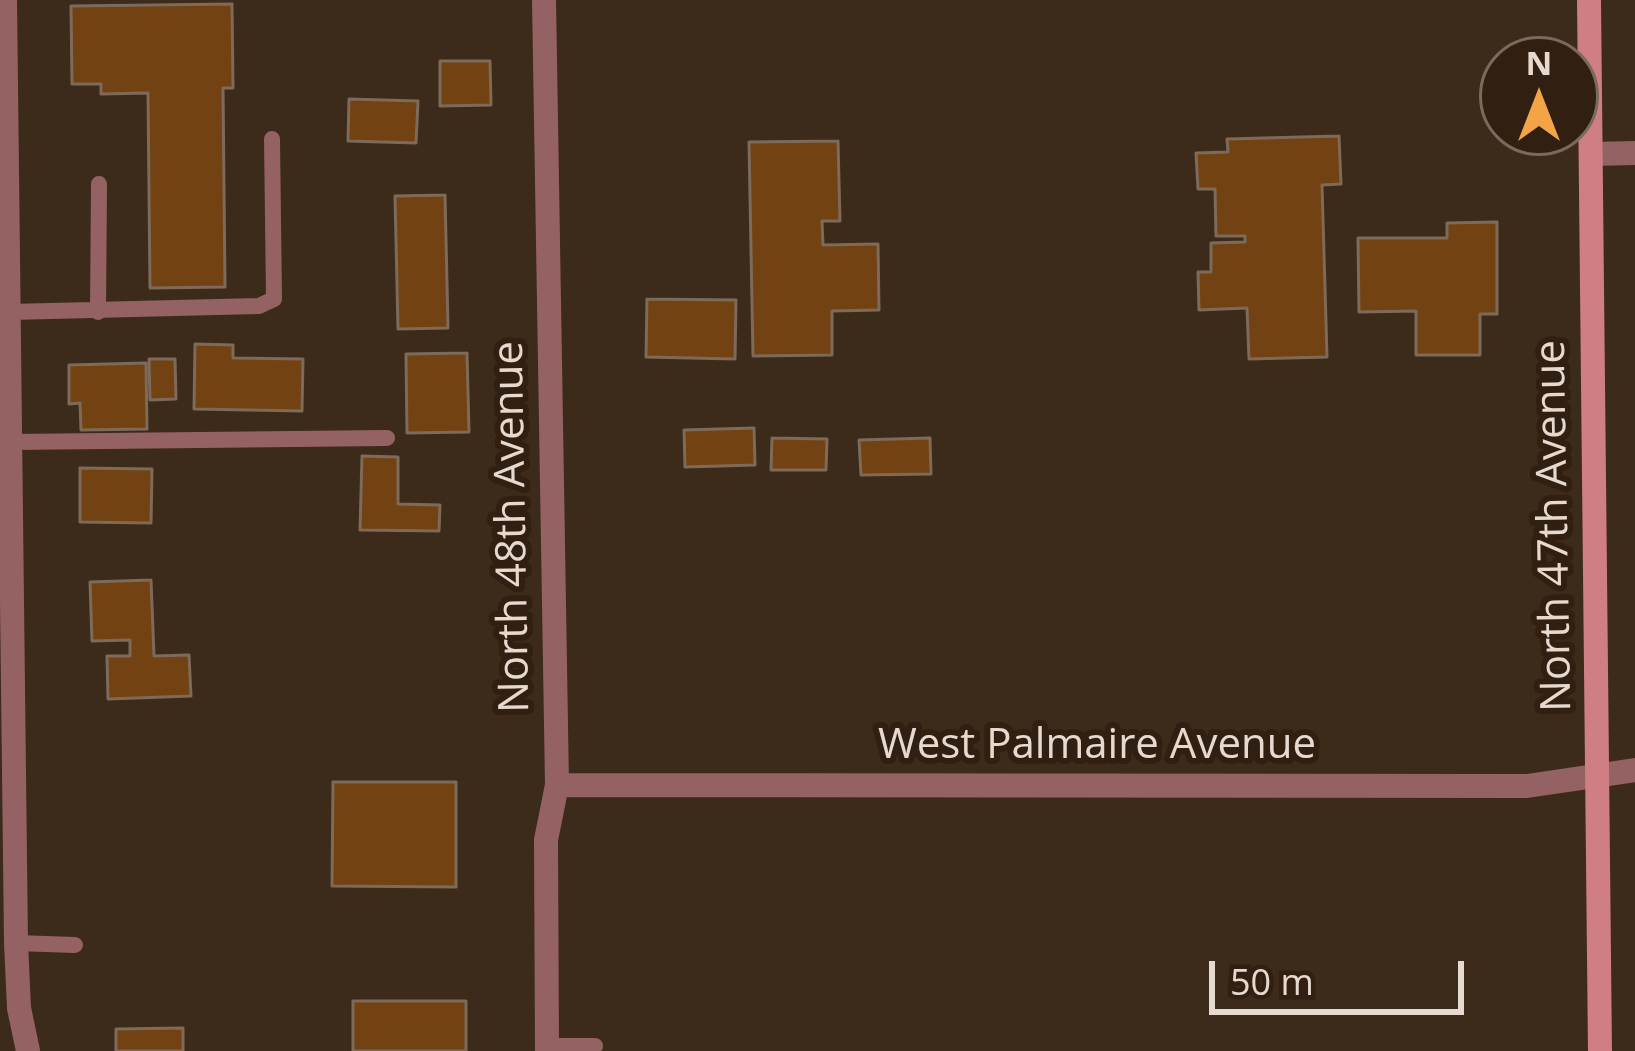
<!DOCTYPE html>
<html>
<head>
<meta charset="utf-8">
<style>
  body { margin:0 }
  #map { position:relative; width:1635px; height:1051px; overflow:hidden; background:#3c2a1b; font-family:"Open Sans",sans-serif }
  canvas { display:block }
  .north { position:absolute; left:1479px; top:36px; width:120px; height:120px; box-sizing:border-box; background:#312012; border:3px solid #796a5e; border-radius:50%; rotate:0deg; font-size:33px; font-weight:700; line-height:48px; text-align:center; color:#e5d9d0 }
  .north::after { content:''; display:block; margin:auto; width:42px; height:54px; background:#f4a345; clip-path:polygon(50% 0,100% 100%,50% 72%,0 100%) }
  .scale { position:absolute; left:1209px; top:961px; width:255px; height:54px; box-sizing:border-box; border:6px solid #e5d9d0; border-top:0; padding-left:15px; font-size:36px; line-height:42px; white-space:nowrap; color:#e5d9d0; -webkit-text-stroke:9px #312012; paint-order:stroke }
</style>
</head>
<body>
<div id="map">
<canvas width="1635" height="1051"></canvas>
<div class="north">N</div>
<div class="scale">50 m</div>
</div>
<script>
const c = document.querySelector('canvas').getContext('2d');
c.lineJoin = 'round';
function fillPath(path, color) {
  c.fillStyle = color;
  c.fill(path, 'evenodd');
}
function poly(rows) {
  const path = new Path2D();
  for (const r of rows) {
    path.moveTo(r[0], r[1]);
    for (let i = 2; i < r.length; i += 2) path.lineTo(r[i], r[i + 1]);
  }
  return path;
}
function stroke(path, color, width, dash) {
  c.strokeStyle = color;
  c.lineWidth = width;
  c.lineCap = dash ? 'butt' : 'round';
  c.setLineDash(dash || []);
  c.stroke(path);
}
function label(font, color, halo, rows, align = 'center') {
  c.font = font + ' "Open Sans",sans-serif';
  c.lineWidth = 12;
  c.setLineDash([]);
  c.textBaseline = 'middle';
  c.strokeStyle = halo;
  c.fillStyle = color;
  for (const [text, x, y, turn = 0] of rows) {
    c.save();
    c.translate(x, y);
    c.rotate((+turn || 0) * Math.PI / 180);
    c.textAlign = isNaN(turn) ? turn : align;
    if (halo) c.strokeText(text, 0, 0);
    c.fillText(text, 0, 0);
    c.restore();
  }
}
const building = poly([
  [232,4,233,88,223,88,225,287,150,288,148,93,101,94,101,84,72,84,71,6,232,4],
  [440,61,490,61,491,105,440,106,440,61],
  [349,99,418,101,416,143,348,141,349,99],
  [1339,136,1341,184,1322,185,1327,357,1249,359,1247,308,1199,310,1198,272,1211,272,1211,243,1245,242,1245,236,1216,236,1215,189,1198,189,1196,153,1228,152,1227,139,1339,136],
  [838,141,840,221,822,221,823,245,878,244,879,310,832,311,832,355,753,356,749,142,838,141],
  [445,195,448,328,398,329,395,196,445,195],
  [1497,222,1497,314,1480,314,1480,355,1416,355,1416,311,1359,312,1358,238,1447,238,1447,223,1497,222],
  [647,299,736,300,735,359,646,357,647,299],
  [195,344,233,345,233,358,303,359,302,411,194,409,195,344],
  [467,353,469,432,407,433,406,354,467,353],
  [149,359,175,359,176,399,150,400,149,359],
  [146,363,147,429,81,430,80,403,69,404,69,365,146,363],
  [754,428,755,465,685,467,684,430,754,428],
  [772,438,827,439,826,470,771,470,772,438],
  [930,438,931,474,861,475,859,440,930,438],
  [362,456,398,457,398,504,440,505,439,531,360,530,362,456],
  [80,468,152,469,151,523,80,522,80,468],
  [151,580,154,656,189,655,191,696,108,699,107,656,130,656,130,640,92,641,90,582,151,580],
  [333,782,456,782,456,887,332,886,333,782],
  [353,1001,466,1001,466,1051,353,1051,353,1001],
  [183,1028,183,1051,116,1051,116,1029,183,1028]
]);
fillPath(building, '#724213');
stroke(building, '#7e6a59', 3);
stroke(poly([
  [9,312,259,306,274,299,272,139],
  [98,312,99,184],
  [11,442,387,438],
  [16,943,75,945],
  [547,1046,595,1046]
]), '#956264', 16);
stroke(poly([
  [5,0,16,943,19,1008,28,1051],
  [544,0,557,785,546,840,547,1051],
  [1591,154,1635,153],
  [557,785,1527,786,1635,770]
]), '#956264', 24);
stroke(poly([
  [1589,0,1600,1051]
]), '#cf7e83', 24);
label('42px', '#e5d9d0', '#312012', [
  ["North 47th Avenue",1555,526,-91],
  ["North 48th Avenue",513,527,-91],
  ["West Palmaire Avenue",1097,746]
]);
</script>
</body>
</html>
